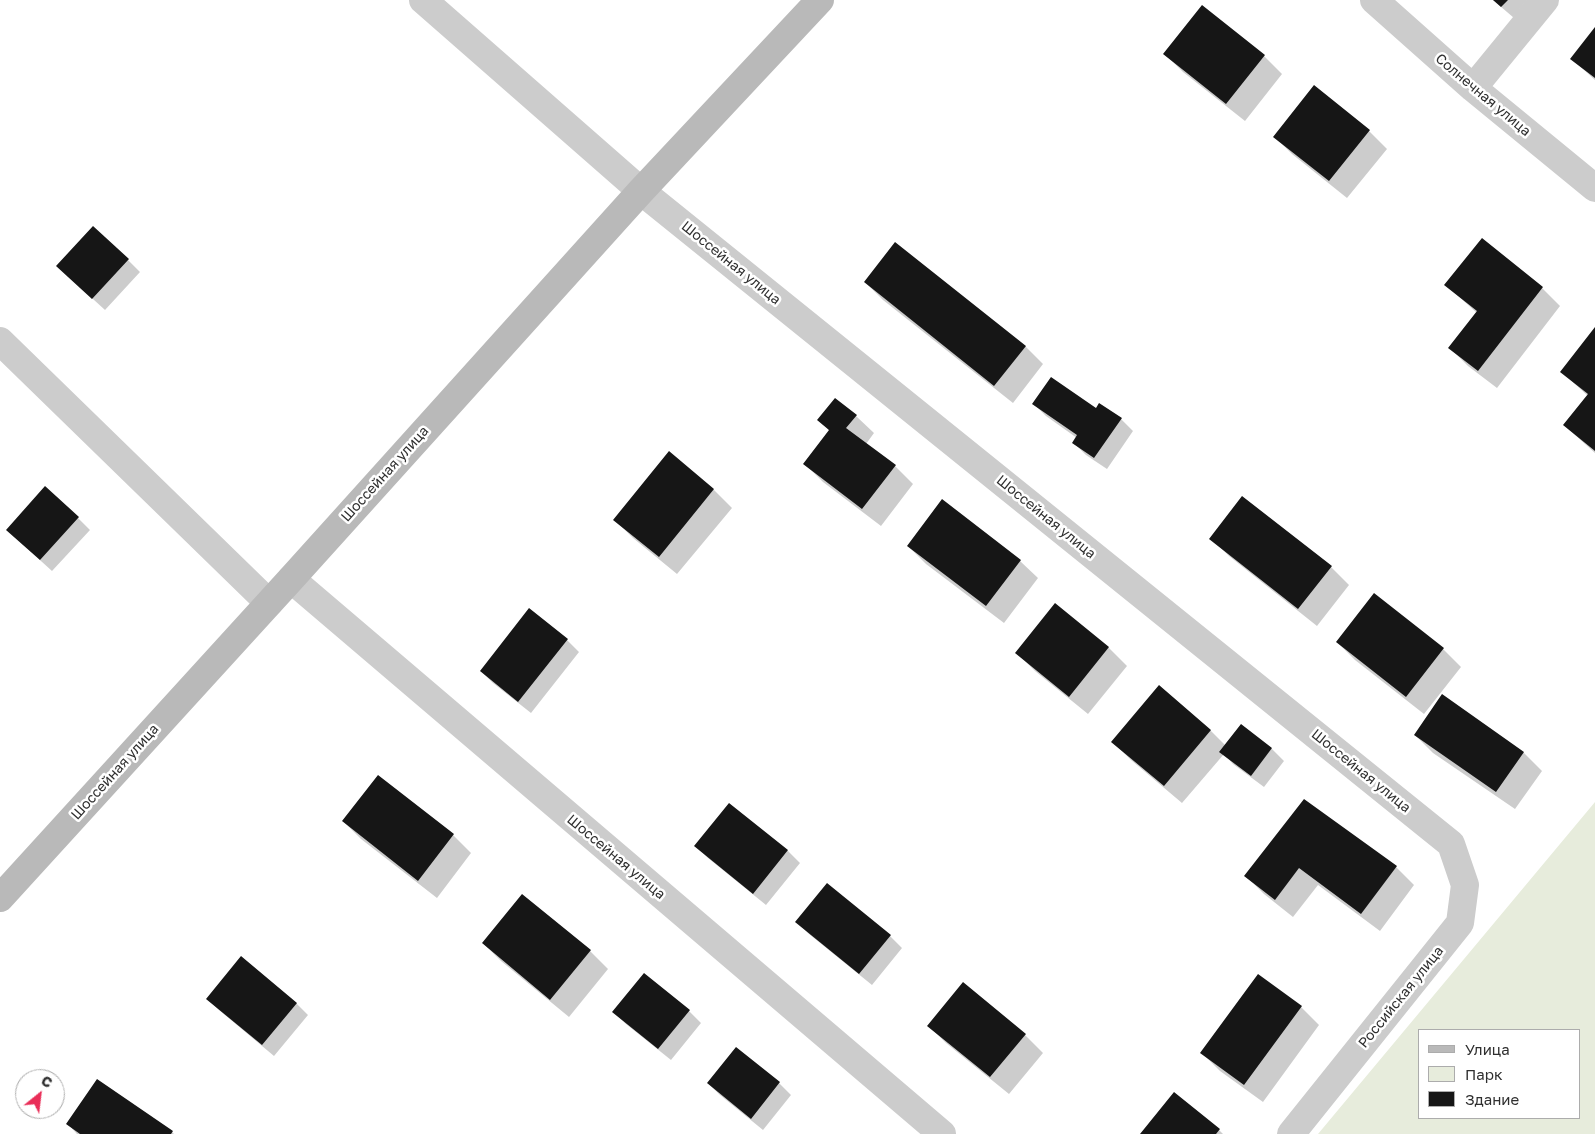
<!DOCTYPE html>
<html>
<head>
<meta charset="utf-8">
<style>
  body { margin:0 }
  #map { position:relative; width:1595px; height:1134px; overflow:hidden; background:#fff; font-family:"Golos Text",sans-serif }
  canvas { display:block }
  .legend { position:absolute; left:1418px; top:1029px; width:162px; height:90px; box-sizing:border-box; background:#fff; border:1px solid #acacac; margin:0; padding:6px 9px; list-style:none; font-size:15px; color:#2f2f2f }
  .legend li { display:flex; align-items:center; gap:10px; height:25px }
  .legend b { width:25px; border:1px solid #acacac }
  .north { position:absolute; left:15px; top:1069px; width:50px; height:50px; box-sizing:border-box; background:#fff; border:1px solid #acacac; border-radius:50%; rotate:29deg; font-size:14px; font-weight:700; line-height:20px; text-align:center; color:#2f2f2f }
  .north::after { content:''; display:block; margin:auto; width:18px; height:22px; background:#e92e58; clip-path:polygon(50% 0,100% 100%,50% 72%,0 100%) }
</style>
</head>
<body>
<div id="map">
<canvas width="1595" height="1134"></canvas>
<ul class="legend">
<li><b style="height:6px;background:#b9b9b9"></b>Улица</li>
<li><b style="height:14px;background:#e7ecdc"></b>Парк</li>
<li><b style="height:14px;background:#161616"></b>Здание</li>
</ul>
<div class="north">С</div>
</div>
<script>
const c = document.querySelector('canvas').getContext('2d');
c.lineJoin = 'round';
function fillPath(path, color) {
  c.fillStyle = color;
  c.fill(path, 'evenodd');
}
function poly(rows) {
  const path = new Path2D();
  for (const r of rows) {
    path.moveTo(r[0], r[1]);
    for (let i = 2; i < r.length; i += 2) path.lineTo(r[i], r[i + 1]);
  }
  return path;
}
function stroke(path, color, width, dash) {
  c.strokeStyle = color;
  c.lineWidth = width;
  c.lineCap = dash ? 'butt' : 'round';
  c.setLineDash(dash || []);
  c.stroke(path);
}
function label(font, color, halo, rows, align = 'center') {
  c.font = font + ' "Golos Text",sans-serif';
  c.lineWidth = 5;
  c.setLineDash([]);
  c.textBaseline = 'middle';
  c.strokeStyle = halo;
  c.fillStyle = color;
  for (const [text, x, y, turn = 0] of rows) {
    c.save();
    c.translate(x, y);
    c.rotate((+turn || 0) * Math.PI / 180);
    c.textAlign = isNaN(turn) ? turn : align;
    if (halo) c.strokeText(text, 0, 0);
    c.fillText(text, 0, 0);
    c.restore();
  }
}
fillPath(poly([
  [1595,802,1595,1134,1318,1134],
  [1419,1030,1579,1030,1579,1118,1419,1118]
]), '#e7ecdc');
fillPath(poly([
  [1493,0,1530,0,1514,18],
  [1202,7,1264,56,1282,74,1245,121,1183,72,1165,54],
  [1595,29,1595,80,1572,59],
  [1369,131,1387,149,1347,198,1292,154,1274,136],
  [128,260,140,272,105,310,70,278],
  [865,282,1025,346,1043,364,1013,403,883,300],
  [1446,285,1542,288,1560,306,1497,388,1468,366,1450,348,1477,313],
  [1595,329,1595,453,1564,425,1588,396,1562,372],
  [1034,404,1096,410,1121,419,1133,431,1107,469,1086,455,1074,443,1077,438,1046,416],
  [856,416,874,433,866,444,895,466,913,484,881,526,823,482,805,464,830,431,819,420],
  [669,453,714,490,732,508,677,574,633,538,615,520],
  [78,518,90,530,52,571,20,542],
  [1211,538,1331,567,1349,585,1317,626,1229,556],
  [908,546,1020,561,1038,578,1004,623,926,564],
  [1055,605,1109,648,1127,666,1088,714,1035,671,1017,653],
  [567,640,579,652,531,713,493,683,481,671],
  [1337,642,1443,649,1461,667,1424,714,1355,660],
  [1442,696,1524,753,1542,771,1515,809,1433,753,1415,735],
  [1241,726,1272,749,1284,761,1264,787,1233,764,1224,754,1182,803,1131,760,1113,742,1210,730,1226,746],
  [378,776,453,835,471,853,437,898,361,839,343,821],
  [1304,800,1396,867,1414,885,1380,931,1318,885,1293,917,1264,894,1246,876],
  [730,805,788,851,800,863,766,905,708,858,696,846],
  [522,896,590,951,608,969,569,1017,501,961,483,943],
  [797,922,890,936,902,948,872,985,809,934],
  [644,975,689,1011,701,1023,671,1060,626,1024,614,1012],
  [207,998,296,1003,308,1015,274,1056,219,1010],
  [1301,1007,1319,1025,1263,1102,1220,1071,1202,1053],
  [928,1025,1025,1035,1043,1053,1009,1094,946,1043],
  [736,1049,779,1083,791,1095,763,1130,720,1095,708,1083],
  [68,1124,172,1132,174,1134,77,1134],
  [1219,1130,1223,1134,1142,1134]
]), '#0003');
fillPath(poly([
  [1493,0,1508,0,1501,7],
  [1202,5,1265,55,1226,104,1163,54],
  [1595,27,1595,78,1570,59],
  [1314,85,1370,130,1329,181,1273,137],
  [93,226,129,259,92,299,56,266],
  [1482,238,1543,287,1478,371,1448,348,1477,311,1444,285],
  [895,242,1026,346,994,386,864,282],
  [1595,327,1595,451,1563,425,1588,394,1560,372],
  [1051,377,1096,408,1099,403,1122,418,1094,458,1072,443,1077,435,1032,404],
  [835,398,857,415,846,428,896,465,862,509,803,464,829,430,817,420],
  [669,451,714,489,659,557,613,520],
  [45,486,79,517,40,560,6,530],
  [1242,496,1332,566,1298,609,1209,539],
  [942,499,1021,560,986,606,907,546],
  [1374,593,1444,648,1406,697,1336,642],
  [1055,603,1109,647,1069,697,1015,653],
  [529,608,568,639,518,702,480,671],
  [1159,685,1211,730,1164,786,1111,742],
  [1442,694,1524,752,1496,792,1414,735],
  [1241,724,1272,748,1251,776,1219,752],
  [378,775,454,834,418,881,342,821],
  [1304,799,1397,866,1361,914,1299,868,1275,900,1244,876],
  [729,803,788,850,753,894,694,846],
  [827,883,891,935,859,974,795,922],
  [522,894,591,950,550,1000,482,943],
  [241,956,297,1003,262,1045,206,999],
  [644,973,690,1010,658,1049,612,1012],
  [1258,974,1302,1006,1244,1085,1200,1053],
  [963,982,1026,1034,990,1077,927,1026],
  [736,1047,780,1082,751,1119,707,1083],
  [97,1079,173,1131,171,1134,80,1134,66,1124],
  [1174,1092,1220,1129,1216,1134,1140,1134]
]), '#161616');
stroke(poly([
  [423,0,641,191,1451,844,1465,885,1460,923,1291,1134],
  [1374,0,1473,88,1595,188],
  [1473,88,1545,0],
  [0,341,269,603],
  [291,579,942,1134]
]), '#ccc', 28);
stroke(poly([
  [0,898,291,579,641,191,820,0]
]), '#b9b9b9', 28);
label('14px', '#2f2f2f', '#fff', [
  ["Солнечная улица",1483,95,40],
  ["Шоссейная улица",731,263,39],
  ["Шоссейная улица",385,474,-48],
  ["Шоссейная улица",1046,517,39],
  ["Шоссейная улица",1361,771,39],
  ["Шоссейная улица",115,772,-48],
  ["Шоссейная улица",616,857,40],
  ["Российская улица",1401,997,-51]
]);
</script>
</body>
</html>
